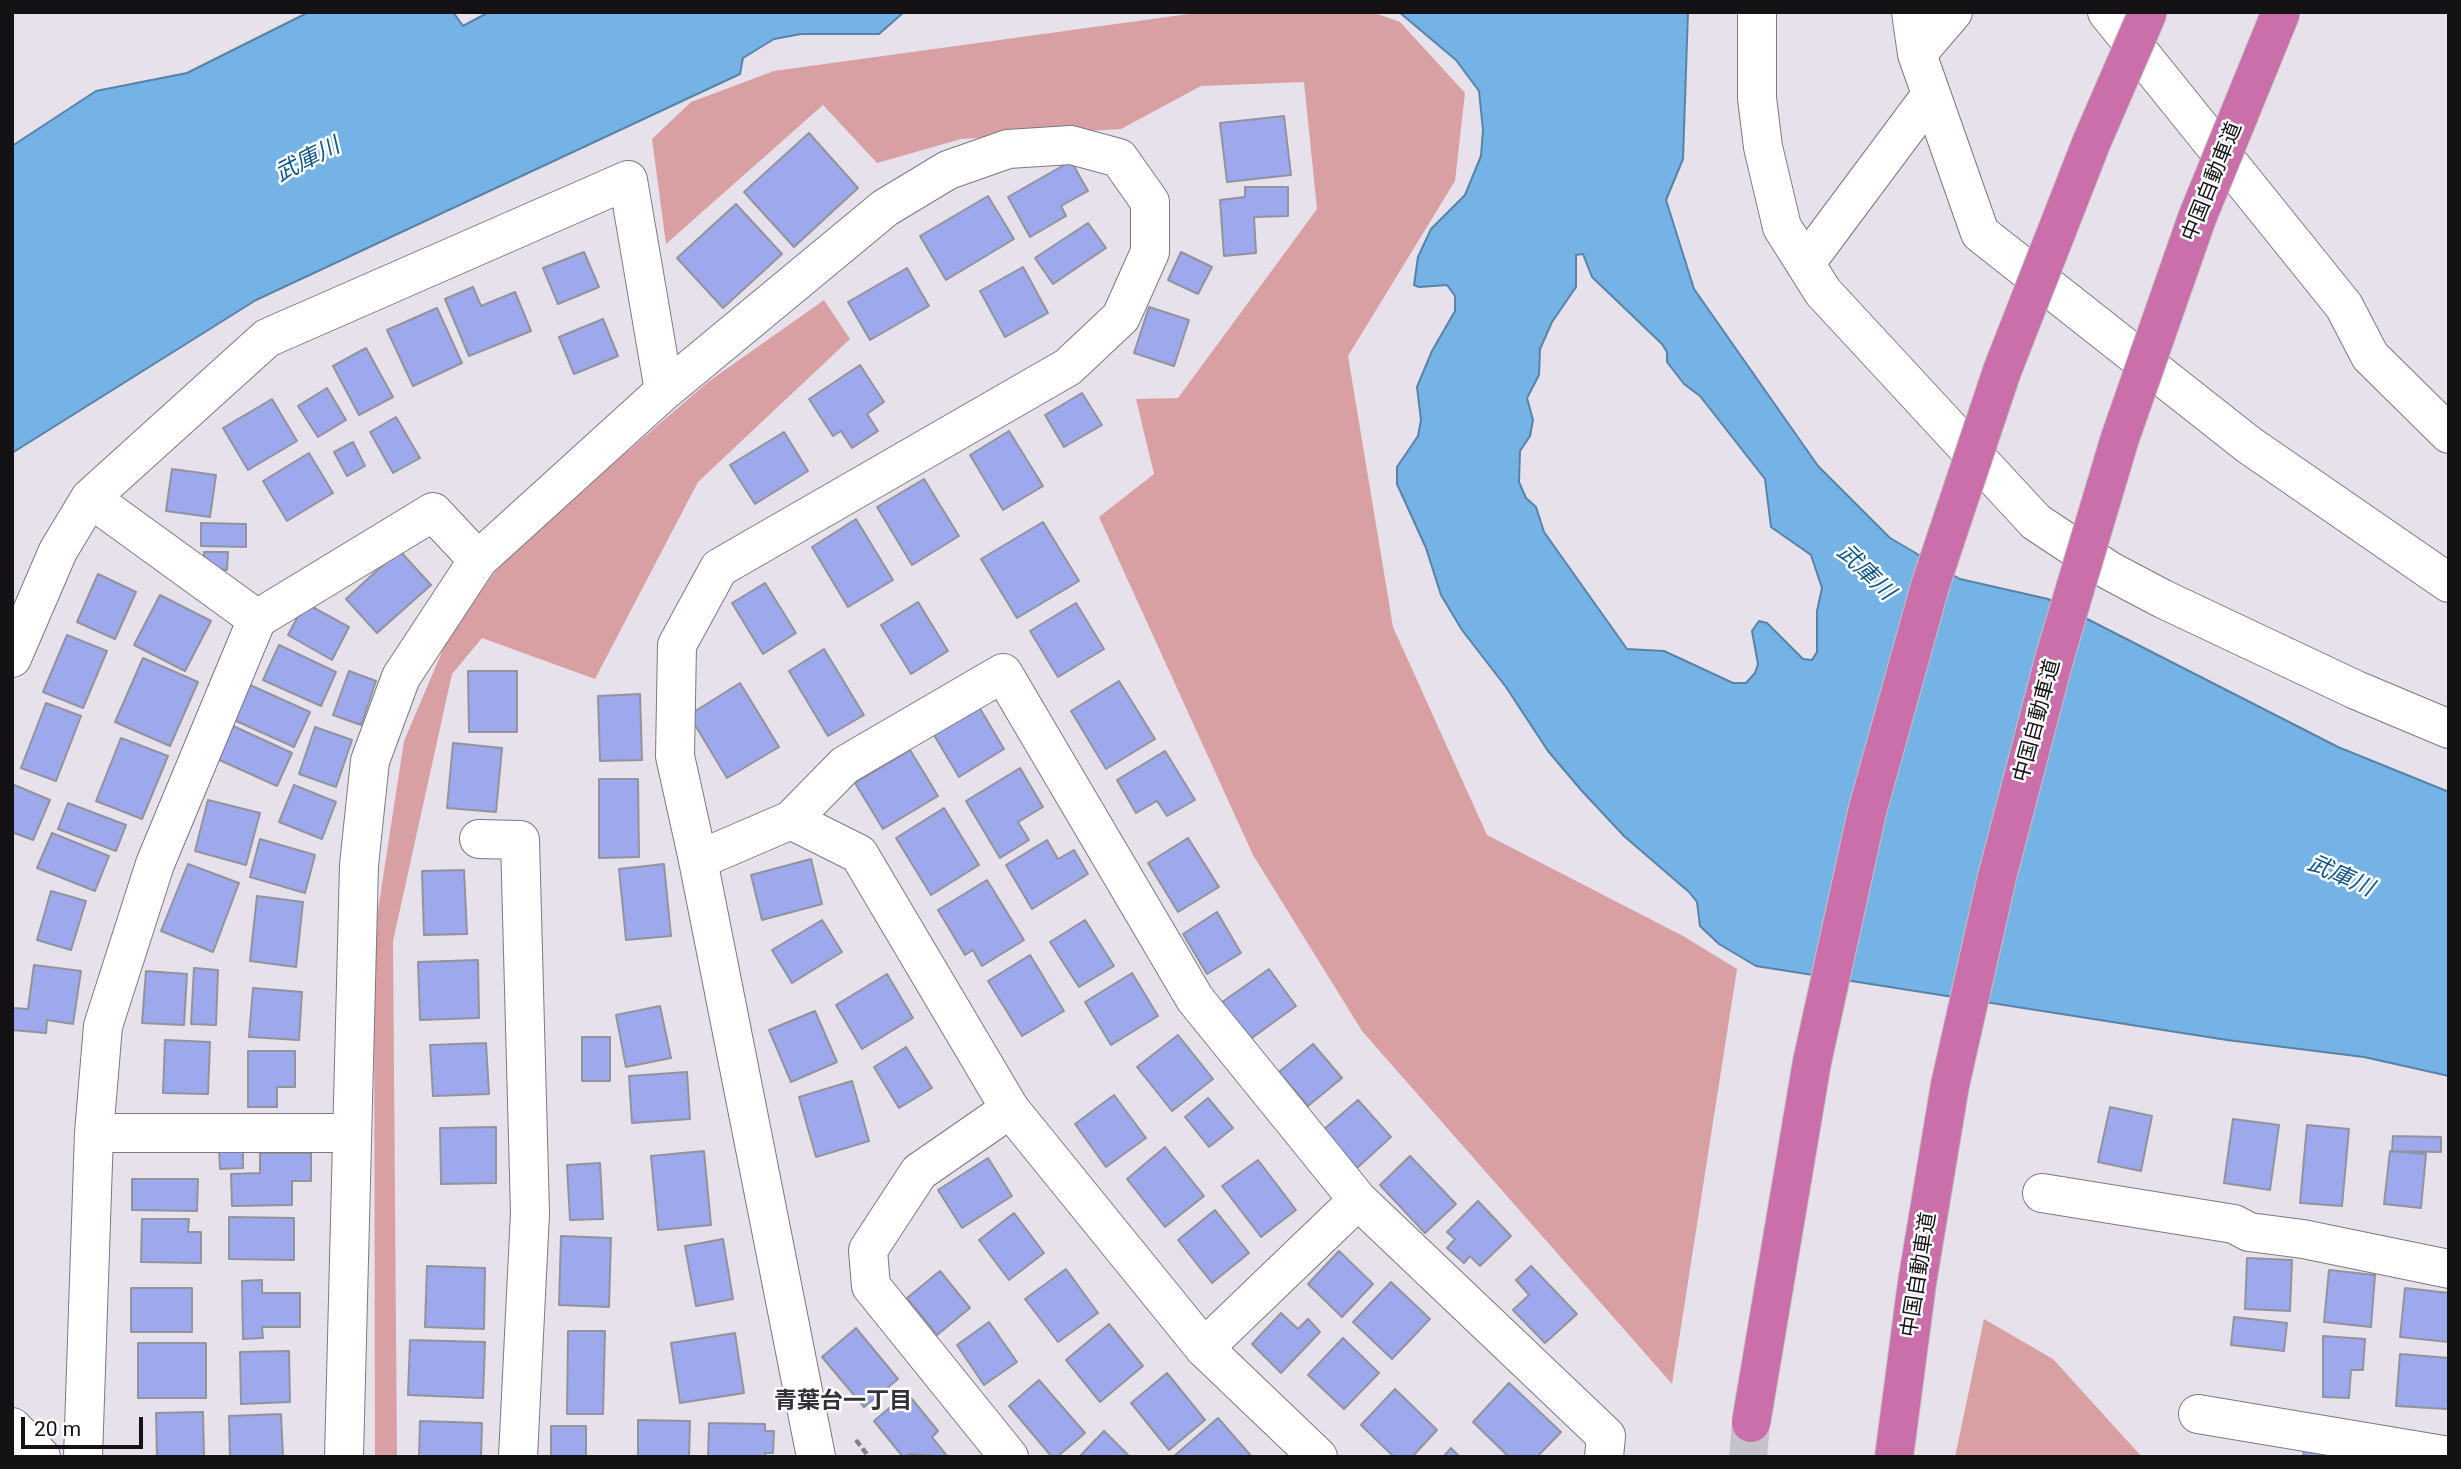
<!DOCTYPE html>
<html>
<head>
<meta charset="utf-8">
<style>
  body { margin:0 }
  #map { position:relative; width:2461px; height:1469px; overflow:hidden; background:#e6e1eb; font-family:Roboto,sans-serif }
  canvas { display:block }
  .frame { position:absolute; inset:0; border:14px solid #141215; pointer-events:none }
  .scale { position:absolute; left:21px; top:1417px; width:122px; height:32px; box-sizing:border-box; border:4px solid #141215; border-top:0; padding-left:9px; font-size:21px; line-height:24px; white-space:nowrap; color:#141215; -webkit-text-stroke:5px #fff; paint-order:stroke }
</style>
</head>
<body>
<div id="map">
<canvas width="2461" height="1469"></canvas>
<div class="frame"></div>
<div class="scale">20 m</div>
</div>
<script>
const c = document.querySelector('canvas').getContext('2d');
c.lineJoin = 'round';
function fillPath(path, color) {
  c.fillStyle = color;
  c.fill(path, 'evenodd');
}
function poly(rows) {
  const path = new Path2D();
  for (const r of rows) {
    path.moveTo(r[0], r[1]);
    for (let i = 2; i < r.length; i += 2) path.lineTo(r[i], r[i + 1]);
  }
  return path;
}
function stroke(path, color, width, dash) {
  c.strokeStyle = color;
  c.lineWidth = width;
  c.lineCap = dash ? 'butt' : 'round';
  c.setLineDash(dash || []);
  c.stroke(path);
}
function label(font, color, halo, rows, align = 'center') {
  c.font = font + ' Roboto,"Noto Sans JP",sans-serif';
  c.lineWidth = 5;
  c.setLineDash([]);
  c.textBaseline = 'middle';
  c.strokeStyle = halo;
  c.fillStyle = color;
  for (const [text, x, y, turn = 0] of rows) {
    c.save();
    c.translate(x, y);
    c.rotate((+turn || 0) * Math.PI / 180);
    c.textAlign = isNaN(turn) ? turn : align;
    if (halo) c.strokeText(text, 0, 0);
    c.fillText(text, 0, 0);
    c.restore();
  }
}
fillPath(poly([
  [1203,12,1372,12,1400,22,1465,93,1455,181,1348,356,1393,627,1487,835,1683,936,1737,969,1672,1384,1362,1031,1253,855,1099,517,1154,474,1136,399,1178,398,1317,209,1304,82,1201,86,1121,129,961,139,877,163,823,105,666,244,652,139,691,102,774,71],
  [824,300,850,339,698,482,595,679,482,638,452,674,393,941,397,1457,375,1457,374,936,404,741,447,640,506,556,708,382],
  [1984,1319,2053,1359,2142,1457,1955,1457]
]), '#d9a0a3');
const water = poly([
  [309,12,453,12,463,26,489,12,904,12,879,34,801,34,774,39,743,58,740,74,256,300,12,453,12,146,96,91,187,73,309,12],
  [1399,12,1688,12,1683,159,1666,200,1694,289,1818,466,1890,538,1960,579,2048,599,2338,747,2449,792,2449,1076,2364,1057,2227,1040,1756,966,1719,944,1700,926,1697,902,1689,892,1624,836,1582,791,1548,751,1506,687,1462,630,1441,595,1426,548,1397,484,1397,467,1418,436,1421,420,1417,387,1432,351,1455,311,1455,296,1447,285,1419,287,1414,285,1418,257,1431,229,1465,195,1481,156,1483,130,1479,91,1456,60,1399,12],
  [1583,254,1592,277,1662,344,1667,352,1667,362,1684,384,1700,396,1765,479,1771,527,1811,555,1822,588,1817,611,1817,652,1812,660,1803,659,1767,623,1759,621,1752,631,1758,664,1755,673,1746,683,1733,683,1664,651,1627,649,1544,532,1536,507,1526,498,1519,482,1520,451,1530,436,1533,420,1527,398,1539,375,1540,349,1552,322,1576,287,1576,255,1583,254]
]);
fillPath(water, '#75b3e6');
stroke(water, '#5883a7', 2);
const building = poly([
  [1284,116,1291,175,1227,182,1220,123,1284,116],
  [809,133,858,188,794,247,744,192,809,133],
  [1071,161,1088,191,1061,206,1066,216,1030,237,1008,197,1071,161],
  [1245,187,1288,187,1288,216,1254,217,1256,253,1224,256,1220,200,1245,197,1245,187],
  [988,196,1014,239,946,280,920,236,988,196],
  [736,204,782,254,723,308,677,258,736,204],
  [1088,223,1106,248,1053,284,1035,258,1088,223],
  [584,252,599,287,558,304,543,268,584,252],
  [1181,252,1212,267,1198,294,1168,280,1181,252],
  [1023,267,1048,313,1005,337,980,291,1023,267],
  [907,268,929,306,870,340,848,302,907,268],
  [473,287,481,306,515,292,531,331,469,356,445,299,473,287],
  [1149,307,1189,320,1174,366,1134,353,1149,307],
  [437,308,462,363,413,386,387,330,437,308],
  [603,319,618,356,574,374,559,337,603,319],
  [366,348,393,397,359,415,333,366,366,348],
  [860,365,884,402,867,414,878,431,852,448,841,431,833,436,809,399,860,365],
  [327,388,346,420,318,437,298,406,327,388],
  [1082,393,1102,425,1064,447,1045,415,1082,393],
  [272,399,297,441,248,470,223,428,272,399],
  [396,417,420,458,393,473,370,432,396,417],
  [1009,431,1043,486,1003,510,970,455,1009,431],
  [784,432,808,471,755,504,730,465,784,432],
  [353,442,365,466,347,476,334,452,353,442],
  [309,453,333,493,287,521,263,481,309,453],
  [172,469,216,475,210,517,166,511,172,469],
  [924,479,959,536,912,565,877,507,924,479],
  [856,519,893,580,848,607,812,547,856,519],
  [1043,522,1079,581,1017,618,981,559,1043,522],
  [201,523,246,524,246,547,201,546,201,523],
  [399,550,431,585,377,633,346,599,399,550],
  [204,552,228,552,227,570,204,569,204,552],
  [98,574,136,592,115,639,77,622,98,574],
  [765,583,796,633,763,654,732,603,765,583],
  [160,595,211,621,185,671,134,645,160,595],
  [918,602,948,651,911,674,881,625,918,602],
  [305,603,349,627,332,660,288,635,305,603],
  [1076,603,1104,649,1058,677,1030,631,1076,603],
  [67,635,107,651,83,708,43,692,67,635],
  [279,645,336,672,321,706,263,680,279,645],
  [824,649,864,715,828,736,789,671,824,649],
  [143,658,198,682,170,746,115,722,143,658],
  [349,671,376,681,361,725,333,715,349,671],
  [468,671,517,671,517,732,469,732,468,671],
  [1119,681,1155,739,1106,769,1071,711,1119,681],
  [740,683,779,747,727,778,689,715,740,683],
  [250,685,310,712,294,747,234,720,250,685],
  [640,694,642,760,600,761,598,696,640,694],
  [46,703,81,716,56,781,21,768,46,703],
  [979,707,1004,749,959,777,934,735,979,707],
  [231,725,292,753,277,786,215,758,231,725],
  [315,727,352,740,336,787,299,774,315,727],
  [121,738,168,756,142,819,96,801,121,738],
  [453,743,502,748,496,812,447,808,453,743],
  [910,750,938,796,883,829,855,783,910,750],
  [1165,751,1195,800,1167,816,1157,801,1136,813,1117,780,1165,751],
  [1020,768,1043,807,1018,822,1029,840,1000,858,966,801,1020,768],
  [599,779,638,779,639,857,599,858,599,779],
  [12,784,50,800,33,840,12,832,12,784],
  [294,785,336,802,322,839,279,822,294,785],
  [208,800,260,813,246,865,195,851,208,800],
  [68,803,126,825,116,851,58,829,68,803],
  [944,808,979,865,931,895,896,838,944,808],
  [52,833,109,856,95,891,37,868,52,833],
  [1188,838,1219,887,1178,912,1148,863,1188,838],
  [260,839,315,855,305,893,250,877,260,839],
  [1047,840,1058,859,1074,850,1088,874,1032,909,1006,865,1047,840],
  [811,859,822,904,762,920,751,875,811,859],
  [188,864,239,883,213,952,161,931,188,864],
  [664,864,671,936,626,940,619,869,664,864],
  [464,870,467,934,424,935,422,871,464,870],
  [987,880,1024,940,982,966,973,950,965,955,938,910,987,880],
  [51,891,86,901,71,950,37,940,51,891],
  [257,896,303,902,296,967,250,961,257,896],
  [1217,912,1241,953,1207,974,1183,934,1217,912],
  [822,920,842,952,792,983,772,950,822,920],
  [1085,920,1114,966,1079,987,1050,942,1085,920],
  [1030,955,1064,1011,1022,1036,988,981,1030,955],
  [478,960,479,1018,420,1020,418,962,478,960],
  [34,965,81,971,73,1024,47,1020,46,1033,12,1030,13,1008,28,1009,34,965],
  [194,968,218,970,216,1025,191,1024,194,968],
  [1269,969,1296,1006,1245,1043,1218,1005,1269,969],
  [146,971,187,974,184,1025,142,1023,146,971],
  [1132,973,1158,1016,1111,1045,1085,1002,1132,973],
  [887,974,913,1018,862,1049,836,1005,887,974],
  [253,988,302,992,299,1040,249,1037,253,988],
  [660,1006,671,1058,626,1067,616,1015,660,1006],
  [815,1011,837,1062,791,1082,769,1030,815,1011],
  [1178,1035,1213,1079,1172,1111,1137,1067,1178,1035],
  [582,1037,610,1037,610,1081,582,1081,582,1037],
  [165,1040,210,1042,208,1094,163,1093,165,1040],
  [486,1043,489,1094,433,1096,430,1045,486,1043],
  [1313,1044,1342,1078,1308,1106,1279,1072,1313,1044],
  [906,1047,932,1088,899,1108,874,1067,906,1047],
  [248,1051,295,1051,295,1087,277,1087,277,1107,248,1107,248,1051],
  [687,1072,690,1119,632,1123,629,1076,687,1072],
  [852,1081,869,1141,816,1157,799,1097,852,1081],
  [1114,1095,1146,1138,1106,1167,1075,1124,1114,1095],
  [1208,1098,1233,1128,1209,1147,1185,1117,1208,1098],
  [1358,1100,1391,1137,1357,1168,1323,1130,1358,1100],
  [2110,1107,2152,1116,2141,1171,2098,1162,2110,1107],
  [2233,1119,2279,1125,2270,1190,2224,1183,2233,1119],
  [2307,1125,2349,1129,2342,1206,2300,1203,2307,1125],
  [496,1127,496,1183,441,1184,440,1128,496,1127],
  [2393,1136,2441,1137,2441,1152,2392,1151,2393,1136],
  [1165,1147,1204,1196,1165,1227,1127,1179,1165,1147],
  [243,1149,243,1168,220,1169,219,1150,243,1149],
  [704,1151,711,1225,658,1230,651,1156,704,1151],
  [2390,1151,2426,1154,2421,1208,2384,1204,2390,1151],
  [260,1153,311,1153,311,1181,292,1181,292,1205,232,1206,231,1174,260,1173,260,1153],
  [1410,1156,1456,1204,1425,1233,1380,1185,1410,1156],
  [988,1158,1012,1196,962,1228,938,1190,988,1158],
  [1258,1160,1296,1210,1261,1237,1222,1186,1258,1160],
  [600,1163,603,1219,570,1220,567,1165,600,1163],
  [132,1179,198,1179,197,1211,132,1210,132,1179],
  [1478,1201,1511,1236,1480,1266,1470,1256,1464,1263,1447,1248,1455,1239,1447,1232,1478,1201],
  [1215,1210,1249,1253,1212,1283,1178,1240,1215,1210],
  [1014,1213,1044,1253,1009,1280,979,1240,1014,1213],
  [229,1217,294,1218,294,1260,229,1259,229,1217],
  [142,1219,189,1219,188,1232,201,1232,201,1263,141,1262,142,1219],
  [561,1236,611,1238,609,1307,559,1305,561,1236],
  [723,1239,733,1299,696,1306,685,1246,723,1239],
  [1339,1251,1373,1284,1342,1317,1308,1284,1339,1251],
  [2247,1258,2292,1260,2290,1311,2245,1309,2247,1258],
  [427,1266,485,1268,484,1329,425,1327,427,1266],
  [1531,1266,1577,1314,1545,1343,1513,1310,1529,1295,1516,1280,1531,1266],
  [1066,1269,1098,1313,1058,1342,1025,1299,1066,1269],
  [2329,1270,2375,1275,2371,1327,2324,1322,2329,1270],
  [940,1271,970,1308,937,1335,907,1298,940,1271],
  [262,1280,262,1293,300,1293,300,1327,262,1327,263,1338,243,1339,242,1281,262,1280],
  [1391,1282,1430,1319,1392,1359,1353,1322,1391,1282],
  [131,1288,192,1288,192,1332,131,1332,131,1288],
  [2405,1288,2449,1293,2449,1342,2400,1337,2405,1288],
  [1281,1313,1298,1329,1308,1319,1320,1332,1281,1373,1252,1344,1281,1313],
  [2234,1317,2287,1323,2284,1351,2231,1345,2234,1317],
  [989,1322,1017,1362,984,1385,957,1345,989,1322],
  [1109,1324,1143,1366,1100,1402,1066,1360,1109,1324],
  [856,1328,898,1379,864,1407,822,1357,856,1328],
  [568,1331,605,1331,603,1414,567,1414,568,1331],
  [735,1333,744,1393,680,1403,671,1343,735,1333],
  [2323,1336,2365,1339,2363,1370,2351,1370,2349,1398,2323,1397,2323,1336],
  [1343,1338,1379,1373,1344,1409,1308,1375,1343,1338],
  [410,1340,485,1342,483,1398,408,1395,410,1340],
  [138,1343,206,1343,206,1398,138,1398,138,1343],
  [289,1351,290,1402,241,1404,240,1352,289,1351],
  [2400,1354,2449,1358,2448,1409,2396,1406,2400,1354],
  [1167,1373,1205,1420,1169,1450,1131,1403,1167,1373],
  [1039,1380,1085,1433,1057,1457,1052,1457,1009,1406,1039,1380],
  [1509,1383,1561,1432,1537,1457,1509,1457,1473,1422,1509,1383],
  [1395,1389,1437,1430,1412,1457,1394,1457,1361,1425,1395,1389],
  [907,1393,938,1431,932,1437,948,1457,911,1454,903,1457,874,1421,907,1393],
  [203,1412,204,1457,157,1457,156,1413,203,1412],
  [281,1414,283,1457,230,1457,229,1416,281,1414],
  [1218,1418,1252,1457,1173,1457,1218,1418],
  [638,1420,690,1421,689,1457,638,1457,638,1420],
  [420,1421,482,1423,481,1457,419,1457,420,1421],
  [709,1423,765,1424,765,1431,774,1431,773,1453,765,1453,765,1457,708,1457,709,1423],
  [551,1426,586,1426,586,1457,551,1457,551,1426],
  [1104,1431,1130,1457,1079,1457,1104,1431],
  [1451,1448,1460,1457,1443,1457,1451,1448],
  [2304,1449,2348,1457,2303,1457,2304,1449]
]);
fillPath(building, '#9ea8ec');
stroke(building, '#91939d', 2);
stroke(poly([
  [1748,1457,1751,1423]
]), '#c6c2cb', 38, [38, 19]);
const street = poly([
  [1757,12,1757,98,1763,147,1782,227,1823,292,2036,522,2110,571,2163,599,2356,690,2449,729],
  [1911,12,1917,54,1980,233,2249,445,2449,583],
  [2107,12,2344,306,2370,356,2449,434],
  [1917,54,1953,12],
  [1805,264,1931,95],
  [257,619,433,512,478,560],
  [12,658,58,551,90,498,267,338,628,180,664,391],
  [791,820,845,765,1003,673,1195,999,1358,1200,1606,1436,1604,1457],
  [479,839,520,840,530,1213,518,1457],
  [94,1133,351,1133],
  [2042,1193,2234,1224,2249,1232,2303,1239,2449,1269],
  [1204,1348,1358,1200],
  [2198,1414,2449,1456],
  [12,1427,41,1457],
  [83,1457,94,1133,103,1026,155,864,257,619,90,498],
  [344,1457,359,865,370,761,401,677,478,560,664,391,885,208,948,170,1008,149,1071,145,1119,158,1150,202,1150,252,1121,317,1068,367,719,568,677,645,675,756,698,860],
  [1009,1457,871,1286,868,1250,919,1172,1010,1109]
]);
const secondary = poly([
  [816,1457,698,860,791,820,859,854,1010,1109,1204,1348,1318,1457]
]);
stroke(street, '#7d7881', 40);
stroke(secondary, '#7d7881', 40);
stroke(poly([
  [856,1440,869,1457]
]), '#858188', 4.5, [7, 3.5]);
stroke(street, '#fff', 38);
stroke(secondary, '#fff', 38);
const highwayBridge = poly([
  [1751,1423,1812,1062,1867,812,1930,586,2002,371,2092,141,2148,12],
  [1894,1457,1917,1283,1950,1085,1997,877,2055,656,2120,438,2197,218,2281,12]
]);
stroke(highwayBridge, '#c2c1c2', 40, []);
stroke(highwayBridge, '#ca6faa', 38);
label('21px', '#141215', '#fff', [
  ["中国自動車道",2213,182,-68],
  ["中国自動車道",2038,721,-75],
  ["中国自動車道",1920,1275,-81]
]);
label('italic 23px', '#0f5686', '#fff', [
  ["武庫川",308,161,-27],
  ["武庫川",1865,573,44],
  ["武庫川",2340,877,24]
]);
label('bold 23px', '#343037', '#fff', [
  ["青葉台一丁目",843,1402]
]);
</script>
</body>
</html>
